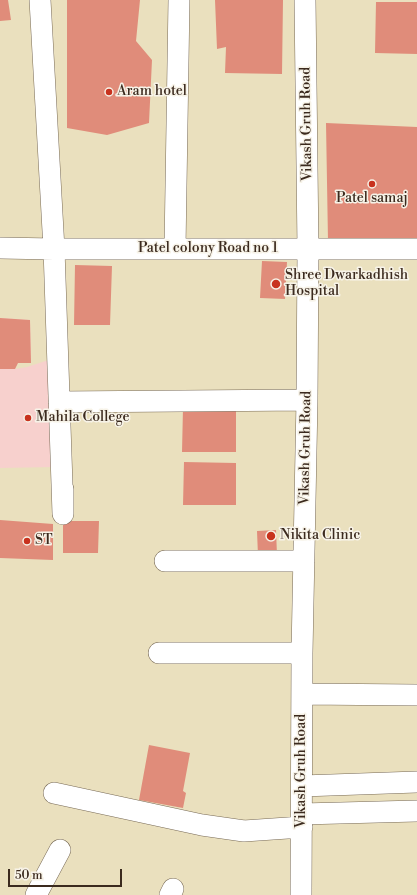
<!DOCTYPE html>
<html>
<head>
<meta charset="utf-8">
<style>
  body { margin:0 }
  #map { position:relative; width:417px; height:895px; overflow:hidden; background:#eae0be; font-family:"Libre Bodoni",serif }
  canvas { display:block }
  .scale { position:absolute; left:8px; top:869px; width:114px; height:18px; box-sizing:border-box; border:2px solid #3b2a1e; border-top:0; padding-left:5px; font-size:12px; line-height:14px; white-space:nowrap; color:#3b2a1e; -webkit-text-stroke:3px #f7f3e8; paint-order:stroke }
</style>
</head>
<body>
<div id="map">
<canvas width="417" height="895"></canvas>
<div class="scale">50 m</div>
</div>
<script>
const c = document.querySelector('canvas').getContext('2d');
c.lineJoin = 'round';
function fillPath(path, color) {
  c.fillStyle = color;
  c.fill(path, 'evenodd');
}
function poly(rows) {
  const path = new Path2D();
  for (const r of rows) {
    path.moveTo(r[0], r[1]);
    for (let i = 2; i < r.length; i += 2) path.lineTo(r[i], r[i + 1]);
  }
  return path;
}
function stroke(path, color, width, dash) {
  c.strokeStyle = color;
  c.lineWidth = width;
  c.lineCap = dash ? 'butt' : 'round';
  c.setLineDash(dash || []);
  c.stroke(path);
}
function label(font, color, halo, rows, align = 'center') {
  c.font = font + ' "Libre Bodoni",serif';
  c.lineWidth = 3;
  c.setLineDash([]);
  c.textBaseline = 'middle';
  c.strokeStyle = halo;
  c.fillStyle = color;
  for (const [text, x, y, turn = 0] of rows) {
    c.save();
    c.translate(x, y);
    c.rotate((+turn || 0) * Math.PI / 180);
    c.textAlign = isNaN(turn) ? turn : align;
    if (halo) c.strokeText(text, 0, 0);
    c.fillText(text, 0, 0);
    c.restore();
  }
}
fillPath(poly([
  [0,318,30,320,31,363,18,363,15,369,27,367,58,357,55,467,0,468]
]), '#f7d0cd');
fillPath(poly([
  [0,0,8,0,11,20,0,21],
  [67,0,140,0,136,41,152,60,149,123,107,135,67,128],
  [215,0,283,0,282,74,225,73,226,47,217,49],
  [376,2,417,2,417,54,375,53],
  [326,123,417,127,417,243,328,241],
  [262,261,287,262,285,299,260,298],
  [75,265,112,266,110,325,74,325],
  [0,318,30,320,31,363,18,363,15,369,0,369],
  [183,408,236,409,236,452,182,452],
  [184,462,236,463,236,505,183,505],
  [0,520,53,524,53,560,0,558],
  [63,521,99,521,98,553,63,553],
  [276,530,277,555,258,556,257,531],
  [149,745,190,753,183,791,186,793,183,808,139,800]
]), '#e08c7a');
const minor = poly([
  [40,0,54,249,63,514,63,489],
  [0,248,54,249,417,249],
  [175,248,179,0],
  [59,402,307,400],
  [165,561,304,561],
  [159,653,302,653],
  [302,694,417,695],
  [302,786,417,782],
  [54,793,202,825,244,831,302,827],
  [302,814,417,811],
  [36,895,60,850],
  [170,895,173,889],
  [301,895,302,653,307,400,308,249,305,0]
]);
stroke(minor, '#786a56', 22);
stroke(minor, '#fff', 21);
for (const [x, y, r, color] of [
  [109,92,4,"#c8321e"],
  [372,184,4,"#c8321e"],
  [276,284,5,"#c8321e"],
  [28,418,4,"#c8321e"],
  [271,536,5,"#c8321e"],
  [27,541,4,"#c8321e"]
]) {
  const dot = new Path2D();
  dot.arc(x, y, r, 0, 2 * Math.PI);
  c.fillStyle = color;
  c.fill(dot);
  stroke(dot, '#f7f3e8', 1.5);
}
label('14px', '#3b2a1e', '#f7f3e8', [
  ["Aram hotel",117,92],
  ["Patel samaj",372,199,"center"],
  ["Shree Dwarkadhish",285,276],
  ["Hospital",285,292],
  ["Mahila College",36,418],
  ["Nikita Clinic",280,536],
  ["ST",35,541]
], 'left');
label('14px', '#3b2a1e', '#f7f3e8', [
  ["Vikash Gruh Road",307,124,-91],
  ["Patel colony Road no 1",208,249],
  ["Vikash Gruh Road",306,448,-89],
  ["Vikash Gruh Road",302,771,-90]
]);
</script>
</body>
</html>
